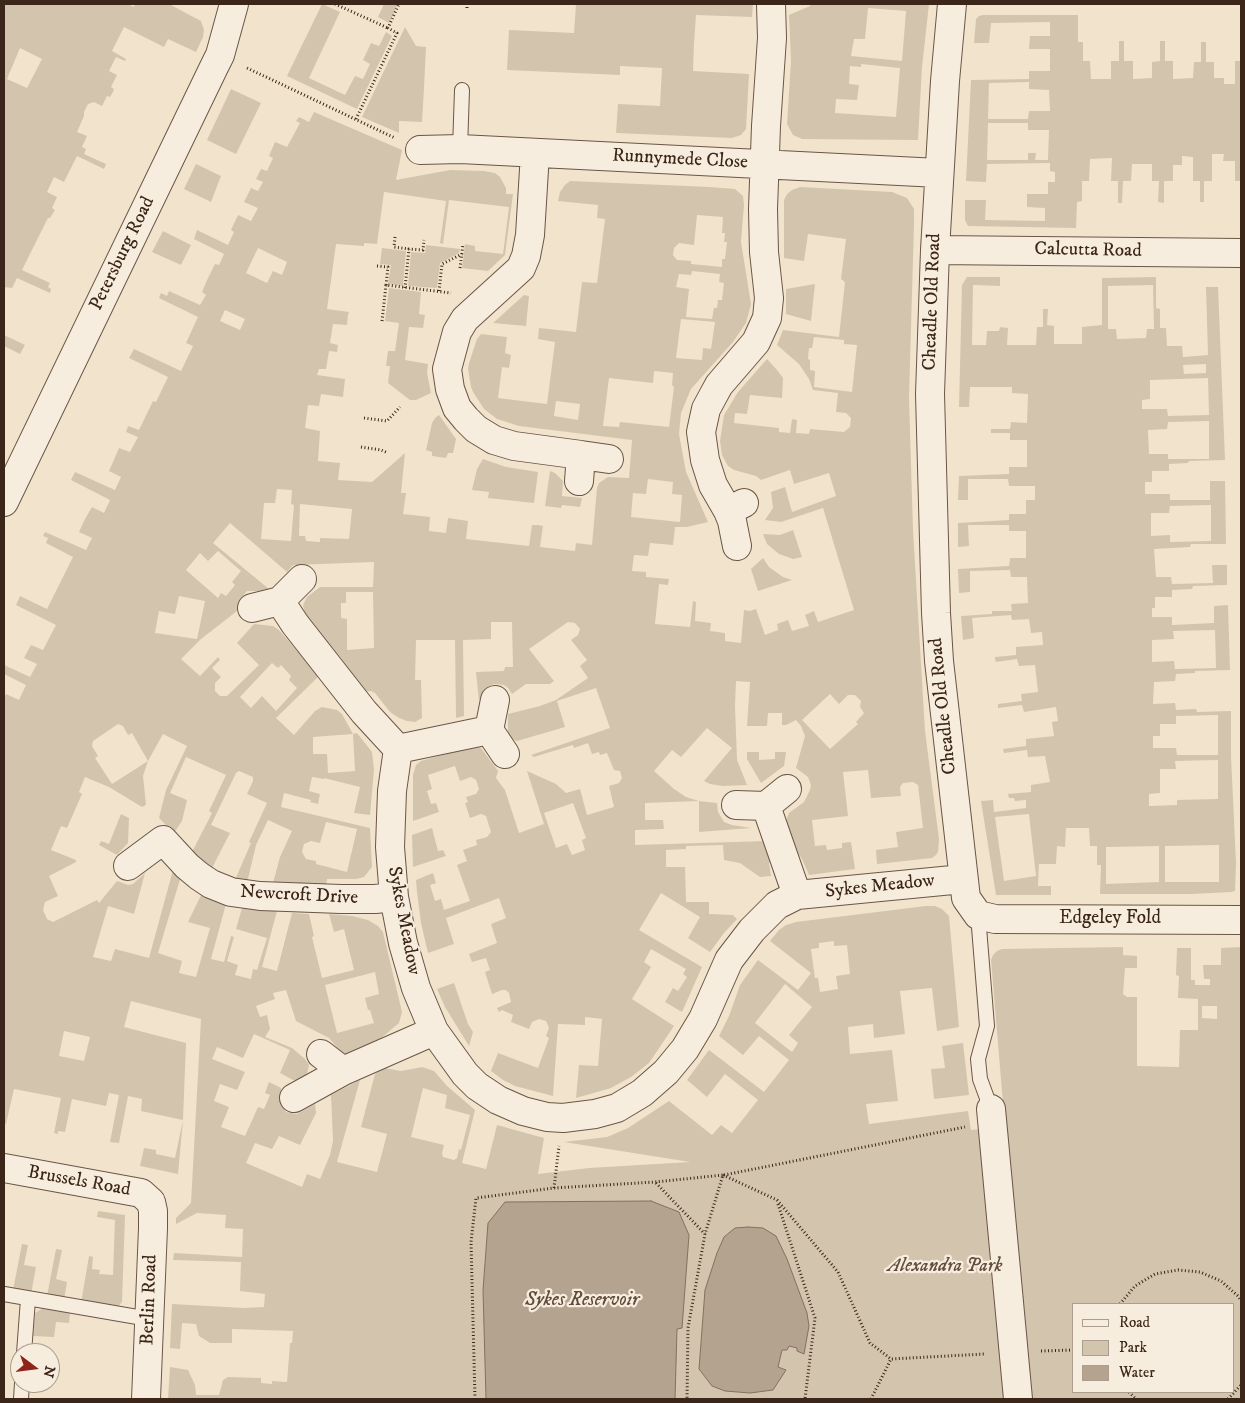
<!DOCTYPE html>
<html>
<head>
<meta charset="utf-8">
<style>
  body { margin:0 }
  #map { position:relative; width:1245px; height:1403px; overflow:hidden; background:#f2e4cc; font-family:"IM FELL DW Pica",serif }
  canvas { display:block }
  .frame { position:absolute; inset:0; border:5px solid #3c2619; pointer-events:none }
  .legend { position:absolute; left:1072px; top:1303px; width:162px; height:90px; box-sizing:border-box; background:#f7edde; border:1px solid #ac9d8f; margin:0; padding:6px 9px; list-style:none; font-size:15px; color:#3c2619 }
  .legend li { display:flex; align-items:center; gap:10px; height:25px }
  .legend b { width:25px; border:1px solid #ac9d8f }
  .north { position:absolute; left:10px; top:1343px; width:50px; height:50px; box-sizing:border-box; background:#f7edde; border:1px solid #ac9d8f; border-radius:50%; rotate:105deg; font-size:14px; font-weight:700; line-height:20px; text-align:center; color:#3c2619 }
  .north::after { content:''; display:block; margin:auto; width:18px; height:22px; background:#8f2418; clip-path:polygon(50% 0,100% 100%,50% 72%,0 100%) }
</style>
</head>
<body>
<div id="map">
<canvas width="1245" height="1403"></canvas>
<div class="frame"></div>
<ul class="legend">
<li><b style="height:6px;background:#f7edde"></b>Road</li>
<li><b style="height:14px;background:#d3c4ae"></b>Park</li>
<li><b style="height:14px;background:#b4a38f"></b>Water</li>
</ul>
<div class="north">N</div>
</div>
<script>
const c = document.querySelector('canvas').getContext('2d');
c.lineJoin = 'round';
function fillPath(path, color) {
  c.fillStyle = color;
  c.fill(path, 'evenodd');
}
function poly(rows) {
  const path = new Path2D();
  for (const r of rows) {
    path.moveTo(r[0], r[1]);
    for (let i = 2; i < r.length; i += 2) path.lineTo(r[i], r[i + 1]);
  }
  return path;
}
function stroke(path, color, width, dash) {
  c.strokeStyle = color;
  c.lineWidth = width;
  c.lineCap = dash ? 'butt' : 'round';
  c.setLineDash(dash || []);
  c.stroke(path);
}
function label(font, color, halo, rows, align = 'center') {
  c.font = font + ' "IM FELL DW Pica",serif';
  c.lineWidth = 4.5;
  c.setLineDash([]);
  c.textBaseline = 'middle';
  c.strokeStyle = halo;
  c.fillStyle = color;
  for (const [text, x, y, turn = 0] of rows) {
    c.save();
    c.translate(x, y);
    c.rotate((+turn || 0) * Math.PI / 180);
    c.textAlign = isNaN(turn) ? turn : align;
    if (halo) c.strokeText(text, 0, 0);
    c.fillText(text, 0, 0);
    c.restore();
  }
}
fillPath(poly([
  [4,4,127,4,134,7,135,4,169,4,201,21,204,30,203,37,196,52,168,39,164,47,124,27,112,51,126,59,125,61,116,57,109,71,117,75,111,87,114,89,113,92,110,97,107,96,102,106,94,102,88,104,84,112,84,116,77,132,87,136,82,147,86,149,84,154,106,164,104,169,77,156,64,182,54,177,47,192,57,197,52,208,55,210,50,218,48,218,22,270,50,283,48,287,51,289,50,293,17,278,12,288,4,287],
  [20,48,42,59,27,88,7,79],
  [322,4,340,12,309,78,345,95,355,76,363,79,370,64,363,60,371,43,379,46,386,32,392,36,357,109,287,76],
  [384,4,398,4,389,23,378,17],
  [576,4,753,4,752,17,696,15,694,44,693,71,749,74,746,129,741,135,732,138,616,133,618,104,660,106,662,68,620,66,620,75,507,70,509,30,574,33],
  [810,4,929,4,922,67,918,140,802,139,793,135,787,124,791,61,789,15,810,6],
  [868,8,906,11,902,61,851,56,854,39,865,39],
  [861,64,900,68,896,117,835,113,836,99,857,100,859,85,849,84,850,66,861,67],
  [983,15,1078,15,1078,42,1083,42,1083,61,1090,61,1091,79,1111,79,1111,61,1119,61,1119,41,1124,41,1124,61,1133,61,1133,79,1152,78,1152,62,1160,61,1160,41,1165,41,1165,61,1173,61,1173,79,1193,78,1194,62,1201,62,1201,42,1206,42,1206,62,1214,62,1214,78,1224,78,1224,84,1235,84,1235,61,1241,61,1241,181,1235,181,1235,161,1223,161,1224,154,1212,154,1212,181,1204,181,1204,202,1200,202,1200,181,1193,181,1193,157,1182,156,1182,165,1173,165,1173,181,1164,181,1164,203,1158,202,1159,181,1152,181,1152,164,1132,164,1131,181,1123,181,1122,203,1118,203,1118,181,1111,181,1112,158,1090,159,1089,181,1082,181,1082,201,1077,202,1076,228,968,226,965,220,965,200,986,200,985,220,1045,221,1045,208,1027,207,1027,194,1048,194,1048,182,1055,182,1055,172,1050,171,1050,163,987,164,986,182,966,181,971,80,1029,79,1029,71,1050,71,1050,49,1029,49,1030,36,1050,36,1050,22,991,23,989,43,974,43,976,19,979,16],
  [1029,82,1029,89,1049,90,1050,111,1029,111,1028,119,988,119,989,83],
  [988,123,1028,123,1028,130,1049,130,1048,160,1035,160,1036,153,1028,153,1028,160,987,160],
  [405,27,416,46,426,47,424,88,422,122,399,121,399,133,362,117],
  [231,89,261,103,236,154,207,140],
  [314,112,402,150,396,180,450,170,484,171,495,173,500,177,506,188,506,194,513,194,505,255,488,271,462,268,465,244,475,246,475,251,503,254,509,207,449,200,443,244,440,243,446,201,384,192,377,244,364,243,364,246,336,244,327,309,349,312,348,315,347,325,333,324,330,343,338,345,337,352,329,351,326,369,319,369,317,375,345,379,343,397,321,394,319,406,308,405,305,428,320,431,318,461,340,463,338,480,372,482,405,453,401,493,406,493,403,514,430,517,429,531,446,533,448,518,468,521,466,539,529,546,532,525,538,525,543,526,540,547,575,551,576,543,592,545,597,488,599,483,608,477,629,478,632,440,535,428,519,426,497,419,484,409,473,392,471,387,468,369,469,363,477,339,481,334,507,337,505,353,511,355,509,368,502,367,498,398,547,404,555,342,538,339,539,328,576,332,582,282,597,283,605,219,597,218,598,205,558,201,560,192,565,185,570,181,710,187,735,189,743,196,744,205,741,242,751,304,746,323,733,342,691,389,681,413,679,434,686,472,708,522,687,527,675,527,673,545,650,543,648,556,634,555,632,571,646,572,646,577,669,579,668,585,659,584,655,624,690,627,693,601,696,602,695,621,711,623,710,631,725,633,725,641,741,643,744,610,750,611,756,609,765,635,778,630,777,624,788,620,792,631,809,626,805,615,814,611,818,622,854,610,823,508,781,522,765,520,773,508,771,492,785,487,792,512,836,496,829,473,794,484,790,470,761,480,756,476,734,470,728,466,722,455,720,441,724,415,738,392,767,359,777,370,783,378,782,398,750,395,747,414,735,413,734,423,779,428,779,432,790,433,792,419,797,420,796,433,809,434,810,429,844,432,850,427,851,418,846,413,836,412,838,393,813,390,809,379,799,364,777,345,783,330,839,337,845,282,841,279,846,239,808,234,804,261,784,258,784,200,787,194,792,190,800,187,892,192,907,198,914,209,914,224,909,398,913,530,925,731,939,839,938,852,936,855,932,858,877,864,876,850,898,847,896,832,923,828,918,785,913,782,903,783,900,787,901,796,871,798,868,770,843,772,848,816,812,820,815,846,826,845,827,850,842,848,842,843,851,842,855,869,809,875,802,859,787,838,785,823,789,813,804,802,810,790,811,785,808,777,796,768,805,736,801,726,796,720,786,725,782,725,782,713,768,713,767,726,747,726,750,682,736,681,735,706,737,760,747,785,723,786,710,784,704,781,732,748,707,728,681,757,672,750,654,771,674,789,686,797,699,801,717,803,718,812,724,822,732,825,751,828,699,832,699,801,645,803,645,820,663,820,664,829,635,830,635,845,767,841,774,861,769,863,771,876,760,877,740,863,724,860,723,845,686,846,686,849,666,850,666,867,685,867,686,902,709,902,709,914,733,915,737,919,724,933,710,952,688,938,700,917,661,893,639,930,702,967,682,1012,665,1002,673,988,678,991,687,977,683,974,686,969,651,949,644,962,651,967,632,999,674,1026,649,1063,631,1077,611,1088,576,1098,579,1065,598,1066,602,1019,585,1017,585,1025,558,1024,553,1096,515,1086,503,1080,491,1071,498,1053,538,1068,549,1038,546,1036,549,1028,546,1021,539,1019,532,1022,529,1029,511,1022,513,1015,502,1010,499,1012,497,1008,511,1002,509,993,506,990,502,990,492,994,485,972,490,970,486,958,472,962,469,954,497,943,491,924,506,918,499,898,446,918,454,944,428,953,421,923,417,892,416,880,433,873,436,883,430,885,435,901,441,899,444,910,470,901,457,865,467,861,463,850,477,845,476,840,487,837,491,832,486,816,481,814,470,818,465,803,468,802,466,797,476,794,479,789,476,780,471,777,460,781,455,766,428,775,432,789,427,791,431,804,436,803,439,812,413,821,413,775,416,765,421,761,449,753,449,749,474,746,481,748,498,771,496,778,505,790,519,833,544,824,527,771,556,784,566,793,580,789,587,815,614,807,609,786,619,783,622,778,620,771,614,770,607,753,600,755,599,752,592,754,588,743,574,748,573,745,534,757,531,755,610,728,596,688,557,701,565,727,517,741,512,739,508,734,508,714,540,706,556,700,588,678,580,666,587,660,571,640,578,635,580,629,575,623,568,622,529,649,554,681,550,684,526,684,512,694,508,688,504,685,494,684,487,687,483,692,479,701,476,672,504,671,505,667,513,667,512,622,491,622,491,639,463,640,464,716,456,718,455,640,416,640,415,680,421,680,422,718,415,722,407,721,399,718,390,712,375,693,371,691,363,692,341,658,321,637,305,615,303,605,307,597,320,587,373,587,374,562,293,565,287,572,230,523,213,543,269,589,260,591,247,591,238,602,237,611,201,639,181,659,200,676,218,657,220,660,212,668,221,677,215,683,215,691,220,696,227,696,259,665,237,643,254,624,273,626,279,630,319,676,276,718,294,735,315,711,322,707,337,710,342,714,353,734,357,733,372,752,374,770,370,815,354,813,360,787,324,778,324,779,312,777,309,791,320,794,318,804,310,802,311,800,284,793,281,807,370,828,372,867,364,877,356,879,327,879,326,887,273,883,280,857,292,831,268,820,256,845,247,883,235,880,251,843,249,842,267,803,247,794,253,781,253,777,239,771,236,773,211,825,230,833,211,870,207,867,192,852,212,813,209,811,226,775,186,757,170,793,187,800,182,821,174,833,159,818,166,790,187,746,163,734,148,761,143,776,146,805,142,807,109,787,85,777,79,792,82,794,67,828,61,826,51,850,76,860,76,862,49,876,58,896,45,902,43,910,47,919,53,922,97,900,99,903,117,881,128,885,133,884,145,873,134,914,108,906,93,957,111,961,115,949,149,958,173,870,181,876,158,953,182,961,179,973,196,977,210,928,188,922,202,893,226,904,211,959,224,962,231,936,234,937,227,961,238,965,235,975,251,979,253,969,257,970,267,938,236,929,242,908,277,911,262,967,277,971,292,913,309,914,314,936,312,937,322,978,354,970,344,929,334,932,329,914,352,916,368,920,378,926,383,932,402,1012,399,1023,380,1039,379,1047,347,1055,341,1052,329,1038,296,1021,286,990,273,993,275,999,256,1006,260,1017,267,1015,270,1029,265,1037,292,1048,305,1059,309,1065,307,1074,303,1078,298,1081,293,1080,280,1073,290,1050,254,1034,243,1058,217,1047,212,1059,245,1072,237,1090,220,1084,214,1101,229,1107,221,1127,245,1136,258,1107,264,1109,270,1095,265,1093,269,1082,281,1088,280,1098,282,1107,286,1112,297,1114,315,1104,316,1113,300,1145,279,1136,272,1149,255,1143,246,1163,302,1187,307,1174,320,1179,330,1155,333,1141,331,1095,360,1080,337,1162,377,1172,387,1134,361,1127,375,1074,384,1068,401,1071,422,1067,434,1071,447,1086,475,1110,462,1163,486,1169,497,1125,544,1138,538,1174,589,1168,690,1162,564,1142,607,1137,628,1128,669,1101,712,1135,721,1125,732,1133,758,1100,725,1074,707,1097,687,1080,709,1050,764,1092,789,1060,759,1036,743,1055,719,1036,729,1016,740,985,758,960,798,990,811,973,770,941,779,930,786,925,796,922,926,906,935,906,942,909,949,916,959,1027,937,1031,932,988,900,991,905,1034,874,1038,873,1024,848,1027,850,1054,892,1050,898,1101,866,1104,869,1124,968,1111,971,1130,1005,1127,991,960,993,955,997,951,1002,949,1123,947,1123,955,1137,956,1137,968,1125,968,1123,994,1127,997,1137,997,1137,1066,1179,1067,1180,1030,1198,1030,1198,999,1178,998,1179,976,1176,975,1177,948,1191,948,1191,980,1195,980,1195,985,1210,985,1210,979,1204,979,1203,965,1221,965,1221,948,1241,947,1241,1399,168,1399,170,1367,188,1370,195,1385,196,1395,219,1395,223,1380,228,1377,261,1378,261,1383,272,1384,272,1381,287,1382,290,1343,292,1343,293,1331,232,1329,232,1343,210,1343,199,1336,196,1324,182,1323,180,1349,170,1348,172,1304,244,1308,264,1307,265,1294,240,1291,241,1262,173,1260,174,1253,242,1257,243,1229,225,1228,226,1215,197,1213,176,1224,176,1218,191,1203,201,1019,131,1001,124,1027,186,1043,183,1120,178,1174,140,1166,144,1148,156,1150,156,1154,175,1158,183,1120,141,1111,142,1099,128,1096,119,1143,110,1142,119,1095,109,1093,106,1106,72,1099,65,1132,58,1131,58,1134,54,1133,61,1098,14,1089,6,1124,4,1123,4,699,6,694,19,700,26,685,4,674,4,665,30,677,37,664,24,658,31,645,43,650,56,625,16,605,20,596,47,609,73,557,46,543,48,538,43,536,45,532,86,550,92,538,79,532,85,519,92,507,104,513,110,500,71,480,75,472,115,490,121,477,109,471,119,448,130,452,138,437,126,432,128,426,139,430,153,401,156,402,168,377,129,358,134,349,181,371,193,346,186,343,198,317,159,298,161,293,167,296,169,291,200,305,206,295,202,292,208,278,215,264,219,265,224,254,194,239,197,230,228,245,234,232,231,230,238,215,251,221,258,208,244,202,251,188,258,191,263,182,256,179,261,169,267,171,273,158,269,156,275,142,287,147,300,123,296,121,299,117,309,122],
  [697,215,723,217,722,233,725,233,724,242,727,242,725,259,722,259,722,267,691,264,691,261,677,260,673,255,674,248,679,243,694,245],
  [258,248,287,262,282,275,273,271,267,283,246,273],
  [692,271,720,274,719,282,724,283,722,300,718,300,717,308,714,308,712,319,686,317,689,289,676,287,679,274,691,275],
  [225,310,245,319,240,330,220,321],
  [681,319,715,322,711,349,703,348,702,360,676,358],
  [814,337,844,340,844,344,857,345,852,392,814,387,815,371,810,370,810,360,808,359,809,348,812,348],
  [654,371,673,373,672,385,674,387,669,427,620,422,619,427,603,426,609,378,653,383],
  [556,401,580,404,578,420,554,416],
  [648,479,673,482,672,494,682,495,680,522,631,517,633,493,646,494],
  [277,489,292,490,291,504,294,505,291,541,261,539,264,503,275,503],
  [300,504,352,509,349,539,320,538,320,542,306,541,305,536,299,536],
  [218,551,241,571,232,582,235,585,226,596,221,593,218,598,186,570,200,553,208,561],
  [346,592,373,592,374,648,347,650,347,619,341,618,341,603,346,603],
  [179,596,205,601,197,639,155,633,159,611,175,614],
  [272,663,278,668,281,665,291,676,289,680,297,688,276,711,262,696,251,708,240,697],
  [830,694,839,704,848,695,855,695,861,701,860,707,864,713,856,722,858,724,830,749,802,720],
  [118,724,123,726,128,735,132,733,148,761,112,784,95,758,98,756,92,746,93,741],
  [353,734,355,771,328,773,327,754,313,754,313,737],
  [573,803,586,838,582,840,585,850,572,855,567,844,556,848,544,813],
  [326,822,357,829,347,872,316,864,316,861,306,859,302,852,304,844,311,841,320,843],
  [834,941,834,946,847,945,850,974,836,976,838,989,820,992,818,978,815,978,811,949,819,948,819,943],
  [375,972,379,994,365,998,368,1010,370,1010,374,1023,337,1033,325,985],
  [785,984,812,1007,789,1035,798,1043,792,1052,755,1023],
  [1202,1006,1217,1006,1217,1019,1202,1018],
  [64,1031,90,1037,84,1061,59,1056],
  [423,1088,447,1095,445,1108,470,1115,461,1150,459,1149,457,1158,454,1160,443,1157,442,1153,444,1145,411,1137],
  [1074,1304,1234,1304,1234,1392,1074,1392],
  [196,164,221,176,211,202,184,189],
  [163,231,191,245,181,265,152,252],
  [426,245,460,249,459,253,440,263,437,288,408,286,411,252,425,253],
  [382,248,406,251,403,286,388,284,391,265,380,264],
  [967,277,1000,277,1000,286,973,285,972,345,986,345,987,331,999,331,1000,327,1008,328,1007,345,1036,345,1037,327,1043,327,1043,309,1048,309,1047,325,1054,326,1054,344,1082,344,1082,327,1102,325,1102,278,1156,277,1156,308,1160,309,1160,328,1166,328,1167,346,1182,346,1183,357,1208,355,1206,287,1218,287,1225,460,1189,461,1188,463,1169,464,1169,471,1152,471,1152,482,1145,482,1145,494,1170,494,1170,500,1210,500,1210,481,1225,481,1226,544,1191,544,1190,547,1154,549,1156,577,1171,577,1172,584,1213,583,1212,565,1227,565,1227,585,1193,586,1192,589,1172,590,1172,597,1155,597,1155,608,1152,608,1152,617,1172,617,1172,625,1214,623,1214,606,1228,605,1230,670,1195,671,1195,673,1176,674,1175,681,1154,682,1153,704,1175,703,1176,710,1196,709,1197,712,1231,711,1231,756,1236,863,1235,891,1231,892,1193,894,1100,894,1101,865,1097,865,1097,846,1090,846,1089,828,1066,828,1065,847,1057,846,1056,864,1039,864,1038,886,1051,886,1051,895,996,895,981,801,993,800,994,812,1026,808,1026,800,1015,801,1014,798,1009,798,1008,794,1031,792,1031,785,1050,782,1045,756,1028,757,1027,750,1004,753,1003,749,1026,746,1026,739,1054,736,1052,722,1058,721,1056,707,1024,712,1022,705,998,708,998,704,1022,701,1021,694,1038,692,1035,665,1019,666,1017,659,996,662,995,659,995,657,1016,655,1016,647,1043,645,1042,632,1031,633,1029,619,1012,620,1011,615,972,618,974,638,963,640,961,616,992,614,992,611,1012,611,1011,604,1028,603,1027,577,1011,577,1010,570,970,571,970,592,959,593,958,569,1009,566,1010,558,1026,558,1026,531,1009,531,1009,525,968,525,969,546,958,547,958,523,1009,520,1009,514,1026,514,1026,500,1035,500,1035,486,1009,486,1008,479,968,479,968,500,958,500,959,476,1009,474,1009,467,1027,467,1027,440,1010,440,1010,433,991,433,991,429,1010,429,1011,422,1027,423,1028,394,1012,393,1012,387,970,387,969,407,959,407,962,285],
  [1153,285,1154,329,1147,329,1146,338,1117,339,1116,329,1108,329,1108,286],
  [1206,364,1206,373,1184,374,1183,365],
  [1208,378,1209,415,1168,416,1167,409,1142,409,1142,400,1150,399,1150,380],
  [1209,421,1209,459,1168,459,1168,454,1149,454,1148,430,1167,429,1168,422],
  [1211,505,1211,541,1170,542,1170,535,1151,536,1151,513,1169,513,1170,506],
  [1215,630,1216,668,1175,669,1174,661,1152,662,1152,640,1174,639,1173,631],
  [1218,715,1218,755,1177,755,1176,748,1153,748,1153,736,1160,736,1160,724,1176,724,1176,716],
  [1218,760,1218,799,1177,800,1177,805,1149,806,1149,794,1160,793,1160,769,1176,769,1175,761],
  [1029,814,1036,876,1004,881,995,817],
  [1219,845,1219,882,1165,882,1165,846],
  [1106,847,1159,846,1159,882,1106,884],
  [815,284,811,321,786,314,786,289],
  [389,288,421,292,419,314,425,315,423,328,409,327,405,360,428,364,427,373,431,393,416,400,410,400,388,383,390,366,386,366,388,351,395,351,399,323,385,321],
  [524,295,529,296,526,326,493,323],
  [4,335,25,345,20,354,4,346],
  [439,415,456,439,453,453,448,453,446,458,432,456,432,452,426,450,432,423,435,418],
  [483,459,506,467,538,472,534,503,488,498,489,492,472,490,477,469],
  [550,471,555,473,563,481,562,496,582,498,580,507,562,505,561,508,545,506],
  [793,530,802,557,793,559,779,554,767,544,763,534,780,535],
  [763,558,769,567,783,577,792,580,758,591,751,569],
  [747,752,759,752,759,760,775,759,775,752,786,752,784,766,761,783,747,759],
  [121,814,129,818,128,843,117,855,99,845,101,841,109,844],
  [432,828,438,851,443,850,446,856,413,867,412,835],
  [454,983,468,1024,473,1032,469,1046,445,1007,437,989],
  [963,1043,969,1095,934,1099,931,1069,945,1068,942,1046],
  [98,1211,125,1215,122,1302,116,1309,81,1303,89,1256,93,1257,92,1269,100,1270,99,1274,113,1275,115,1220,97,1217],
  [22,1244,28,1245,24,1265,36,1267,31,1294,13,1290],
  [56,1249,62,1250,56,1279,67,1282,64,1300,47,1296],
  [43,1308,70,1313,69,1323,56,1322,54,1337,33,1336,35,1313]
]), '#d3c4ae');
const water = poly([
  [651,1201,679,1212,689,1235,682,1328,677,1329,675,1399,486,1399,483,1290,488,1223,505,1202,651,1201],
  [748,1227,763,1228,776,1236,787,1259,807,1313,809,1326,804,1354,797,1351,797,1348,789,1346,787,1350,782,1350,778,1367,786,1370,773,1390,750,1393,725,1391,712,1386,699,1369,705,1290,717,1253,724,1237,735,1228,748,1227]
]);
fillPath(water, '#b4a38f');
stroke(water, '#847160', 1);
const lane = poly([
  [460,149,462,90],
  [978,915,987,1026,978,1059,980,1079,991,1109],
  [4,1294,149,1319],
  [24,1353,28,1299],
  [21,1399,22,1383]
]);
const street = poly([
  [952,4,945,81,935,250,930,394,936,613,939,661,966,898,978,915,995,919,1241,920],
  [420,150,460,149,939,173],
  [535,153,530,235,526,256,521,268,465,319,457,332,447,369,450,389,457,408,466,419,476,429,494,440,514,446,581,455],
  [935,250,1241,253],
  [579,481,581,455,609,459],
  [4,502,214,67,220,55,234,4],
  [728,511,713,485,705,460,701,432,706,409,713,396,719,385,756,342,767,318,769,298,764,252,763,209,766,126,772,38,771,4],
  [737,546,732,521,728,511,744,503],
  [280,601,295,624,364,712,398,749,392,791,390,847,394,897,403,943,416,988,434,1031,465,1074,477,1086,498,1100,523,1111,547,1117,563,1118,595,1114,617,1108,642,1093,666,1072,685,1049,703,1019,729,960,752,930,777,905,797,895,963,879],
  [252,608,280,601,302,579],
  [489,730,505,754],
  [398,749,489,730,495,700],
  [787,789,766,806,797,895],
  [736,805,766,806],
  [128,866,163,840,187,866,199,876,211,884,231,892,260,896,341,899,375,899,394,897],
  [321,1054,343,1071],
  [294,1098,343,1071,434,1031],
  [991,1109,1018,1399],
  [4,1168,141,1193,151,1202,153,1211,153,1228,146,1399]
]);
stroke(lane, '#6a5646', 16);
stroke(street, '#6a5646', 30);
stroke(poly([
  [335,4,388,28],
  [467,8,467,4],
  [247,68,395,138],
  [356,119,397,33,388,28,399,4],
  [395,237,394,247,409,249],
  [377,266,388,267,386,285,451,293],
  [460,268,463,244],
  [405,288,409,249,423,250,424,240],
  [439,291,442,264,462,254],
  [382,321,386,285],
  [364,418,387,421,400,407],
  [361,447,381,450,388,453],
  [723,1175,777,1200,838,1272,870,1343,891,1359,985,1354],
  [724,1175,965,1127],
  [656,1183,705,1234],
  [554,1188,559,1146],
  [778,1204,815,1318,805,1399],
  [1120,1304,1135,1286,1155,1274,1178,1270,1200,1272,1221,1281,1238,1296,1241,1301],
  [1041,1351,1074,1350],
  [1129,1392,1136,1399],
  [475,1399,471,1242,476,1198,554,1188,655,1182,723,1175,705,1234,688,1328,687,1399],
  [871,1399,891,1359],
  [1228,1399,1241,1385]
]), '#3c2619', 3, [1, 2.5]);
stroke(lane, '#f7edde', 14);
stroke(street, '#f7edde', 28);
label('19px', '#3c2619', '#f7edde', [
  ["Runnymede Close",680,160,3],
  ["Calcutta Road",1088,251,1],
  ["Petersburg Road",123,254,-64],
  ["Cheadle Old Road",933,302,-88],
  ["Cheadle Old Road",944,706,-96],
  ["Sykes Meadow",880,887,-6],
  ["Newcroft Drive",299,896,3],
  ["Edgeley Fold",1110,919],
  ["Sykes Meadow",403,921,79],
  ["Brussels Road",79,1182,10],
  ["Berlin Road",150,1300,-88]
]);
label('italic 19px', '#624e3e', '#f7edde', [
  ["Alexandra Park",945,1267]
]);
label('italic 20px', '#604c3c', '#f7edde', [
  ["Sykes Reservoir",582,1301]
]);
</script>
</body>
</html>
